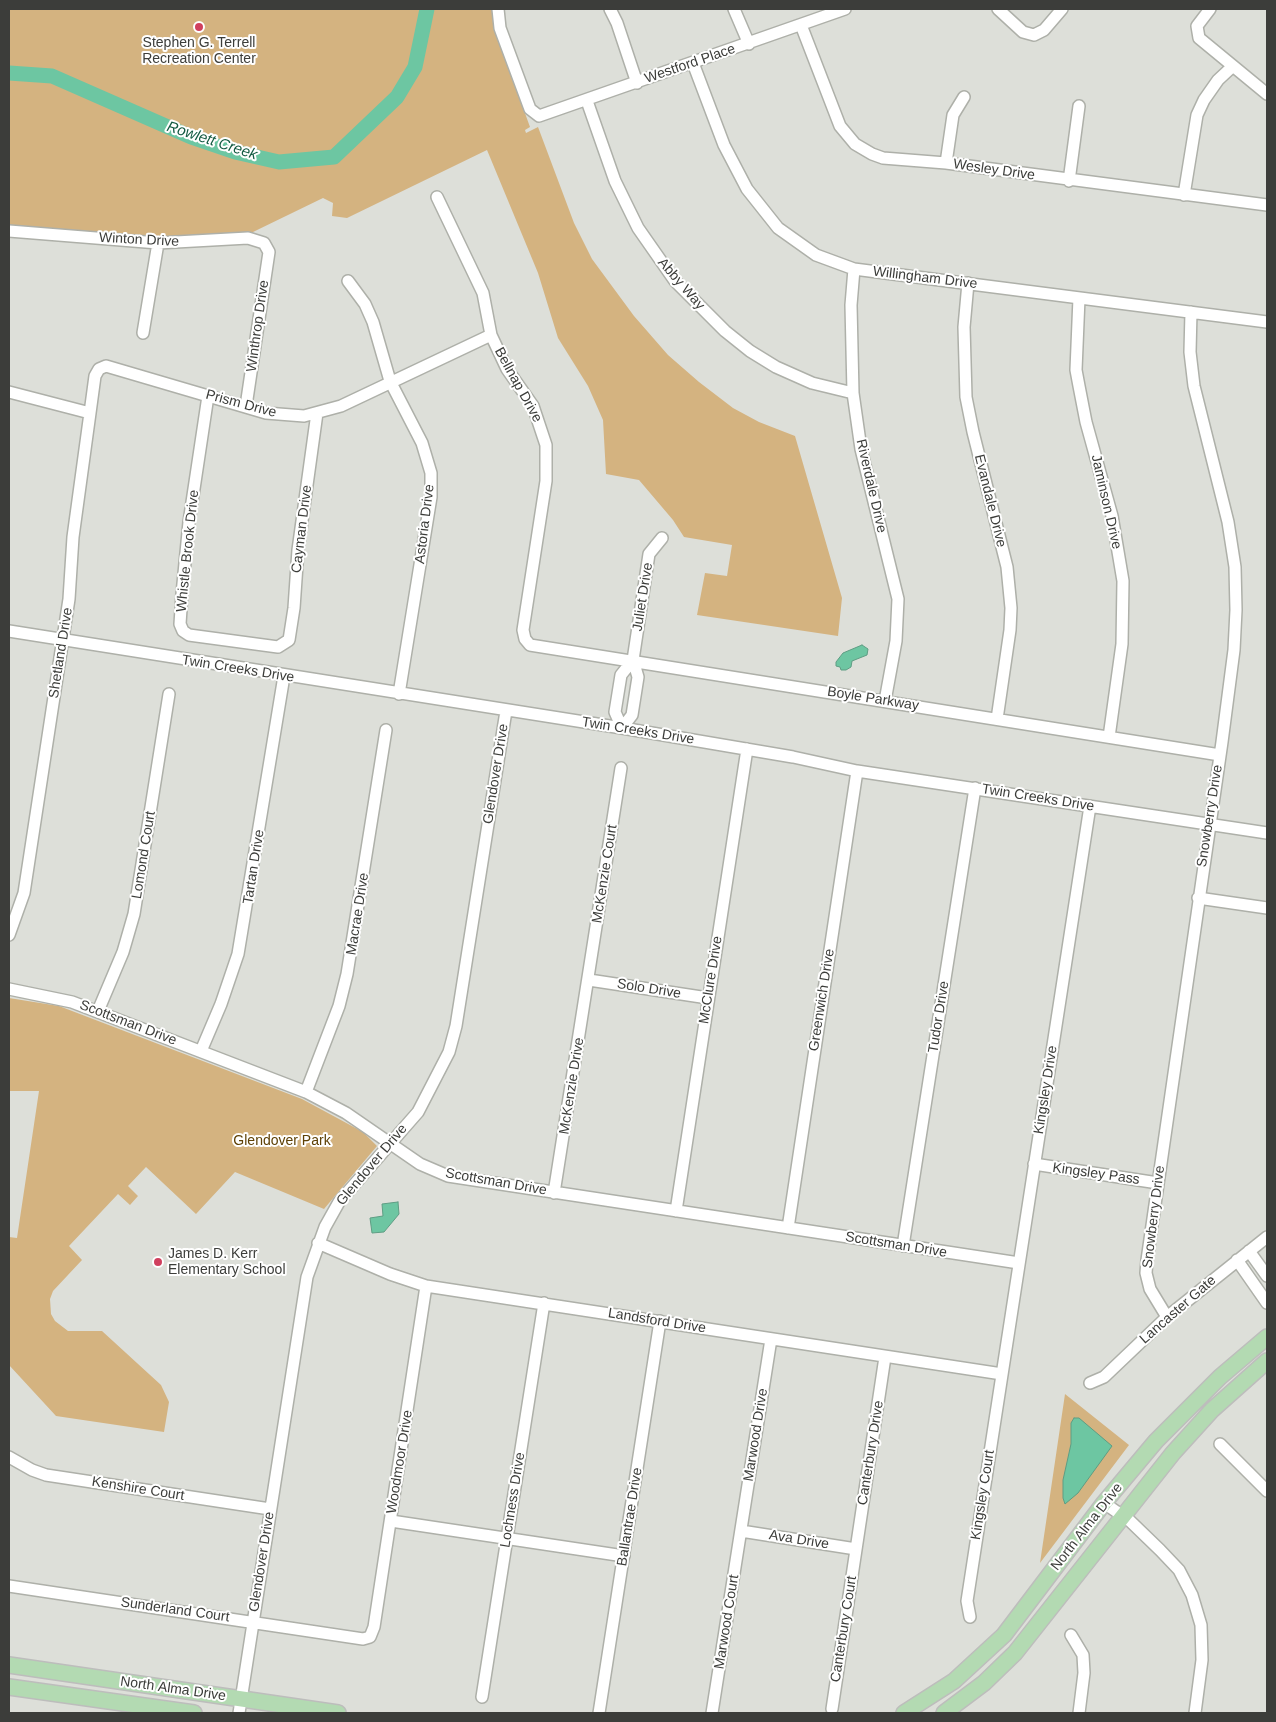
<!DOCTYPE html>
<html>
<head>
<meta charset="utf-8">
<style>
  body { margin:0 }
  #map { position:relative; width:1276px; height:1722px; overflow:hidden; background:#dddfd9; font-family:Helvetica,sans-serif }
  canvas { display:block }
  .frame { position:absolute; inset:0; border:10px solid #3c3d3a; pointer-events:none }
</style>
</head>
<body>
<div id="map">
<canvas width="1276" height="1722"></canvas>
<div class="frame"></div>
</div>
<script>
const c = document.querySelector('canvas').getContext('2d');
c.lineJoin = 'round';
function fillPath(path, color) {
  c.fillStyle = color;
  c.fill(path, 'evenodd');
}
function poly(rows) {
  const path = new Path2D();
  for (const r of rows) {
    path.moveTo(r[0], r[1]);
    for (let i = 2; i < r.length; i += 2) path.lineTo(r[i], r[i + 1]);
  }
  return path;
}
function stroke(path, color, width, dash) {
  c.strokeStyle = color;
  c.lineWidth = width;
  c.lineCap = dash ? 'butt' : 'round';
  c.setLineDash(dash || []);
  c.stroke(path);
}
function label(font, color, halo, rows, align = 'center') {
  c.font = font + ' Helvetica,sans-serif';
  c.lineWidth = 4;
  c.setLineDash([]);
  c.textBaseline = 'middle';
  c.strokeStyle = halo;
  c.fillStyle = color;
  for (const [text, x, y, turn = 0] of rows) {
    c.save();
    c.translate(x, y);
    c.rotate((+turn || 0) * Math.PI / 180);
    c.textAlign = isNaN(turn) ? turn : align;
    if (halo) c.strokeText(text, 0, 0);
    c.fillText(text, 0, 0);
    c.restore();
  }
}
fillPath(poly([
  [9,9,494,9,496,33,530,127,525,130,526,133,538,127,574,223,592,259,634,316,668,355,699,382,733,408,759,422,795,436,842,598,838,636,697,615,705,573,727,576,732,545,684,537,673,520,639,480,606,474,603,420,588,386,558,338,538,273,487,150,347,218,332,216,333,203,323,198,253,232,157,237,9,225],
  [9,998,59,1006,302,1099,363,1132,377,1146,324,1209,235,1172,196,1214,146,1167,128,1186,138,1196,130,1205,118,1194,69,1246,82,1260,53,1291,50,1299,51,1314,55,1321,68,1331,102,1331,161,1385,169,1402,164,1432,56,1416,9,1365,9,1237,17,1238,39,1091,9,1091],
  [1065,1394,1129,1445,1040,1563]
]), '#d4b380');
const water = poly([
  [862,645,868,649,867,655,852,661,851,667,846,670,841,670,840,667,836,666,836,662,843,653,862,645],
  [398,1202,399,1214,384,1232,372,1233,370,1218,383,1216,382,1204,398,1202],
  [1074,1418,1079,1418,1112,1446,1078,1493,1065,1504,1063,1498,1063,1480,1071,1444,1071,1423,1074,1418]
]);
fillPath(water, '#6dc6a2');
stroke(water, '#5e9d83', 1);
stroke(poly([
  [9,73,52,76,191,137,235,152,279,162,334,157,397,97,415,67,427,9]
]), '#6dc6a2', 15);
const minor = poly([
  [498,9,500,28,530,109,539,116,845,9],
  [610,9,617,23,637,83],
  [734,9,749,44],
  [998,9,1023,32,1034,35,1044,30,1062,9],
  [1210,9,1197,26,1199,38,1267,94],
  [801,25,840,126,855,144,872,154,883,158,946,163,1267,205],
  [693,63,724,145,747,189,778,228,816,255,854,269,1267,322],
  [587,101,615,181,638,228,675,281,725,331,750,351,776,367,812,383,853,393],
  [946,163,953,115,964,97],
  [1069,181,1079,106],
  [1184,195,1197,115,1204,100,1218,80,1233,66],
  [437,197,483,293,491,335,507,369,533,406,546,445,546,481,523,630,525,639,530,645,1220,755],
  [9,231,158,243,248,238,264,243,269,252,246,406],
  [854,269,851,305,853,393,861,449,898,599,896,641,885,701],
  [348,281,365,304,373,322,390,381,422,443,431,473,431,497,399,694],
  [968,283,964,327,966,397,973,432,1007,567,1011,608,1010,630,997,719],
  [1079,298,1076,370,1079,386,1086,422,1112,516,1123,581,1122,644,1109,737],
  [143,333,158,243],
  [9,392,90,413],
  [208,396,189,522,182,594,180,624,183,631,189,635,278,647,289,640,294,608,298,550,317,413],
  [9,631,622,728,793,757,857,771,1267,833],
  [622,728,632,715,638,677,633,660,649,554,662,538],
  [622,728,615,712,621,675,633,660],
  [1198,898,1267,908],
  [9,935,24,893,69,599,73,537,90,413,95,376,99,369,106,366,266,413,304,416,341,406,491,335],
  [589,980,708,998],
  [9,989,72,1002,306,1092,346,1113,420,1164,448,1176,1019,1263],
  [98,1011,123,952,134,914,169,694],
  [201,1051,221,1004,238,954,284,676],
  [306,1092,339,1006,347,974,386,730],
  [1034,1164,1158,1183],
  [554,1193,621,768],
  [676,1211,747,749],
  [788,1228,857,771],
  [318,1243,390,1274,426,1286,1002,1374],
  [903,1246,975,788],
  [1249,1251,1267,1276],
  [1237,1260,1267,1303],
  [1167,1317,1150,1289,1146,1273,1147,1260,1222,742,1234,650,1236,610,1235,567,1228,522,1194,386,1190,352,1191,312],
  [1090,1383,1104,1377,1167,1317,1267,1237],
  [1220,1444,1267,1491],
  [9,1457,32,1470,46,1475,270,1509],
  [1104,1503,1130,1521,1160,1550,1179,1570,1192,1595,1201,1625,1202,1660,1195,1713],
  [391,1521,624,1556],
  [741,1531,856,1549],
  [9,1586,363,1639,370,1637,374,1627,426,1286],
  [970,1617,967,1601,1090,806],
  [1071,1635,1083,1655,1084,1673,1079,1713],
  [482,1697,544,1303],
  [832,1709,885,1357],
  [239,1713,307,1277,325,1227,339,1202,418,1112,449,1052,456,1026,506,711],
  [599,1713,660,1321],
  [712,1713,771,1339]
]);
const major = poly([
  [9,1665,338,1713],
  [9,1687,194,1713],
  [904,1713,954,1681,1004,1635,1104,1503,1156,1441,1220,1377,1267,1337],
  [944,1713,984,1683,1015,1653,1173,1453,1212,1410,1267,1361]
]);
stroke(minor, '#aeb0a9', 14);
stroke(major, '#bdbdbc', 18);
stroke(minor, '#fff', 11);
stroke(major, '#b3dab2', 15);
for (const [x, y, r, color] of [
  [199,27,5,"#d0405e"],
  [158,1262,5,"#d0405e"]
]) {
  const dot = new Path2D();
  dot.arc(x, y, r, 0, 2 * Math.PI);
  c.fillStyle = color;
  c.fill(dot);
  stroke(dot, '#fff', 2);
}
label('14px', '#3c3d3a', '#fff', [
  ["Stephen G. Terrell",199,43],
  ["Recreation Center",199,59],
  ["James D. Kerr",168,1254,"left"],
  ["Elementary School",168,1270,"left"]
]);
label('14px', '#3c3d3a', '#fff', [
  ["Westford Place",690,64,-19],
  ["Wesley Drive",994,170,8],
  ["Winton Drive",139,240,3],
  ["Willingham Drive",925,278,7],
  ["Abby Way",681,284,49],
  ["Winthrop Drive",258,326,-82],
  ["Bellnap Drive",518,385,61],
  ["Prism Drive",241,404,15],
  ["Riverdale Drive",871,486,77],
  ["Evandale Drive",990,501,76],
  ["Jaminson Drive",1106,502,77],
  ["Astoria Drive",425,524,-83],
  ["Cayman Drive",302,529,-83],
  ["Whistle Brook Drive",188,551,-84],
  ["Juliet Drive",643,597,-81],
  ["Shetland Drive",61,653,-81],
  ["Twin Creeks Drive",238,669,9],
  ["Boyle Parkway",873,699,9],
  ["Twin Creeks Drive",638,731,9],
  ["Glendover Drive",496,774,-81],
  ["Twin Creeks Drive",1038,798,9],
  ["Snowberry Drive",1210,816,-81],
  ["Lomond Court",144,855,-81],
  ["Tartan Drive",254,867,-81],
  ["McKenzie Court",605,874,-81],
  ["Macrae Drive",358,914,-81],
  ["McClure Drive",711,980,-81],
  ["Solo Drive",649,989,9],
  ["Greenwich Drive",822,1000,-81],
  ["Tudor Drive",939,1017,-81],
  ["Scottsman Drive",128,1023,21],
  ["McKenzie Drive",572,1086,-81],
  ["Kingsley Drive",1046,1090,-81],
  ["Glendover Drive",372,1165,-50],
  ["Kingsley Pass",1096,1174,8],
  ["Scottsman Drive",496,1182,10],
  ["Snowberry Drive",1154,1217,-83],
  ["Scottsman Drive",896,1245,9],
  ["Lancaster Gate",1178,1310,-41],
  ["Landsford Drive",657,1321,9],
  ["Marwood Drive",756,1435,-81],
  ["Canterbury Drive",871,1453,-81],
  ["Woodmoor Drive",400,1462,-81],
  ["Kenshire Court",138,1489,9],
  ["Kingsley Court",983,1495,-81],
  ["Lochness Drive",513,1500,-81],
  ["Ballantrae Drive",630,1517,-81],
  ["North Alma Drive",1087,1527,-52],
  ["Ava Drive",799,1540,9],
  ["Glendover Drive",262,1562,-81],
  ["Sunderland Court",175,1610,8],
  ["Marwood Court",727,1622,-81],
  ["Canterbury Court",844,1629,-81],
  ["North Alma Drive",173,1689,8]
]);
label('14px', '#5e4106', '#fff', [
  ["Glendover Park",282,1141]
]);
label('italic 15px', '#145b43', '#fff', [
  ["Rowlett Creek",212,141,18]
]);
</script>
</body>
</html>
